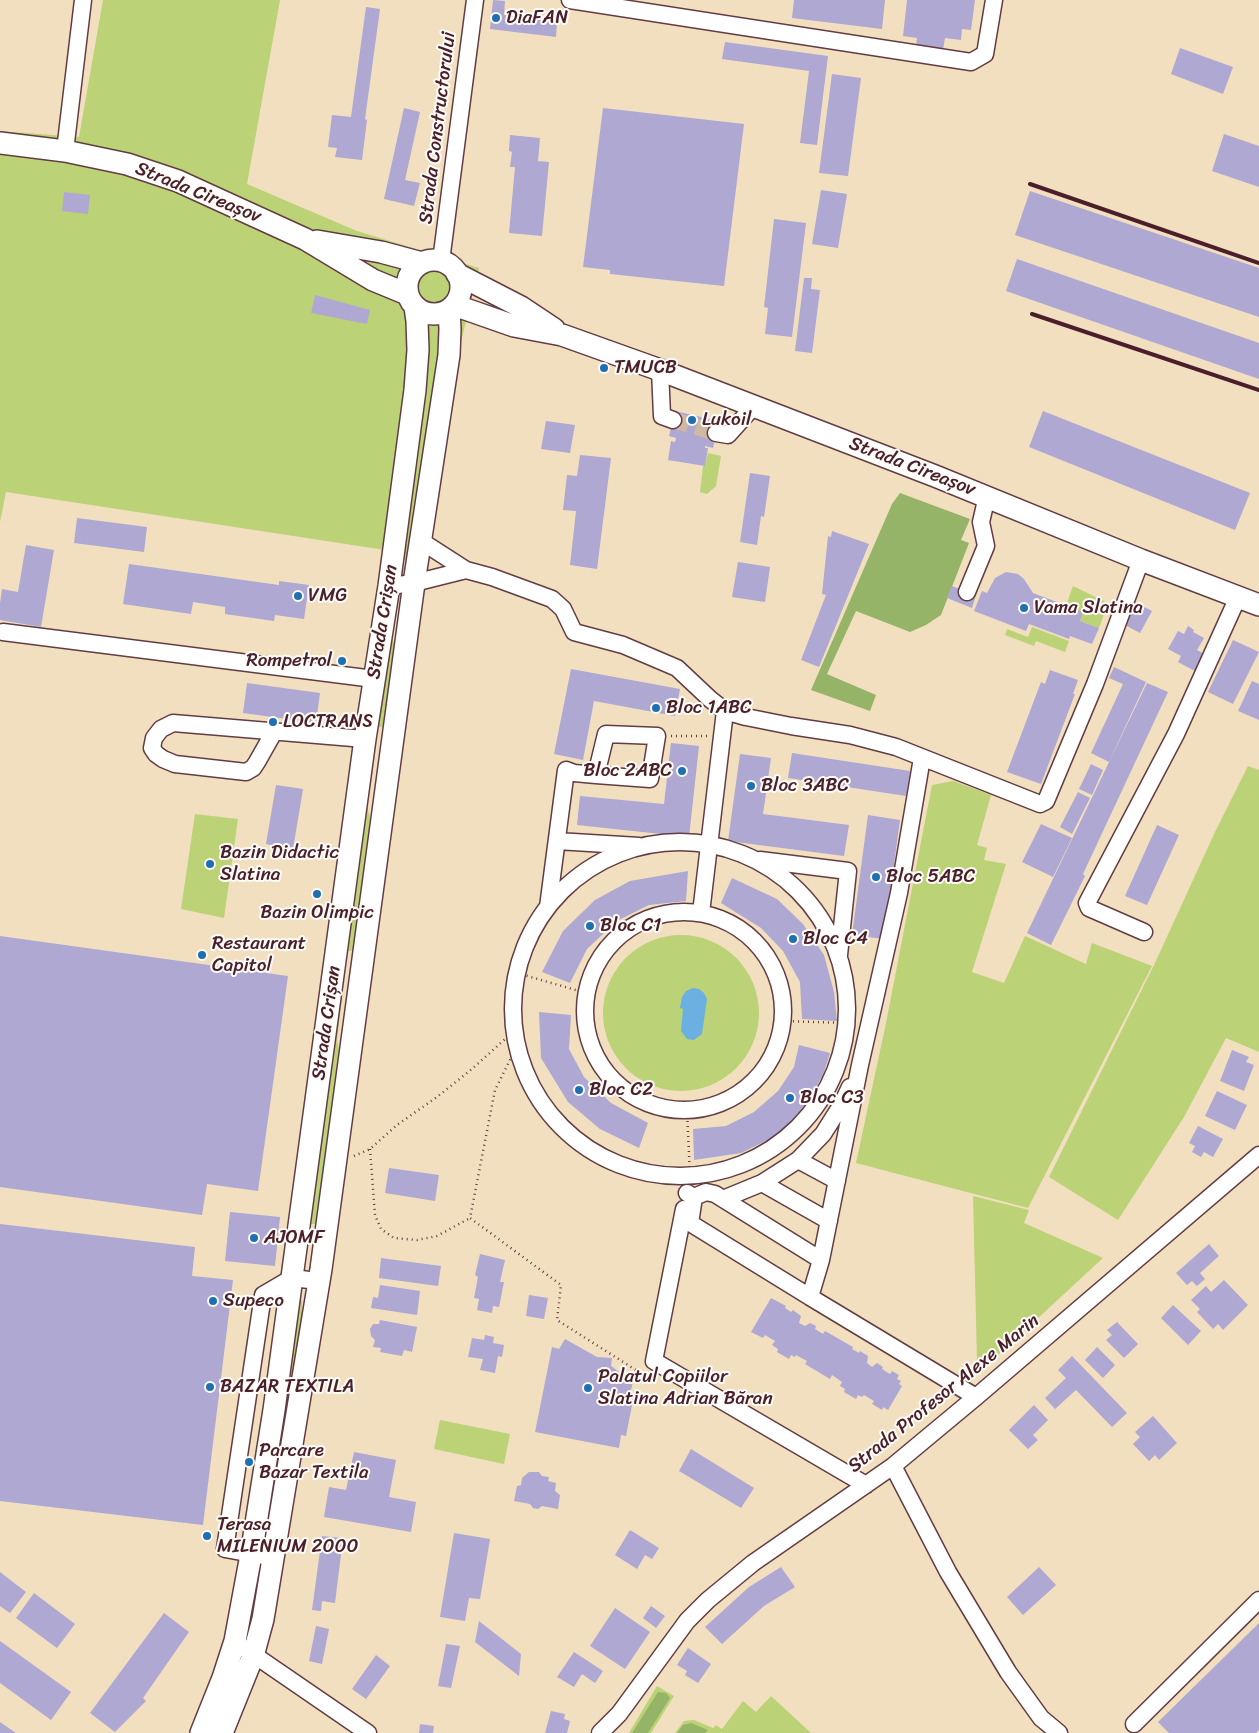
<!DOCTYPE html>
<html>
<head>
<meta charset="utf-8">
<style>
  body { margin:0 }
  canvas { display:block; background:#f1dfc0 }
</style>
</head>
<body>
<canvas width="1259" height="1733"></canvas>
<script>
const c = document.querySelector('canvas').getContext('2d');
c.lineJoin = 'round';
function fillPath(path, color) {
  c.fillStyle = color;
  c.fill(path, 'evenodd');
}
function poly(rows) {
  const path = new Path2D();
  for (const r of rows) {
    if (r.length === 3) {
      path.moveTo(r[0] + r[2], r[1]);
      path.arc(r[0], r[1], r[2], 0, 2 * Math.PI);
      continue;
    }
    path.moveTo(r[0], r[1]);
    for (let i = 2; i < r.length; i += 2) path.lineTo(r[i], r[i + 1]);
  }
  return path;
}
function stroke(path, color, width, dash) {
  c.strokeStyle = color;
  c.lineWidth = width;
  c.lineCap = dash ? 'butt' : 'round';
  c.setLineDash(dash || []);
  c.stroke(path);
}
function label(font, color, halo, rows, align = 'center') {
  c.font = font + ' Sriracha,sans-serif';
  c.lineWidth = 4;
  c.setLineDash([]);
  c.textBaseline = 'middle';
  c.strokeStyle = halo;
  c.fillStyle = color;
  for (const [text, x, y, turn = 0] of rows) {
    c.save();
    c.translate(x, y);
    c.rotate((+turn || 0) * Math.PI / 180);
    c.textAlign = isNaN(turn) ? turn : align;
    if (halo) c.strokeText(text, 0, 0);
    c.fillText(text, 0, 0);
    c.restore();
  }
}
fillPath(poly([
  [103,0,280,0,247,184,357,231,479,268,461,342,450,416,409,560,397,559,398,552,6,492,0,522,0,131,79,137],
  [708,453,721,456,716,486,707,494,700,492,703,466,705,466],
  [1073,586,1108,603,1099,628,1080,621,1083,612,1066,606],
  [1032,627,1069,641,1065,652,1036,641,1034,646,1005,635,1007,629,1028,637],
  [391,635,395,647,386,723,381,727,378,727,376,725],
  [1248,766,1259,770,1259,1052,1226,1038,1184,1117,1118,1220,1049,1177,1155,963,1215,832],
  [370,770,373,770,367,807,372,824,353,949,351,951,348,951,346,949],
  [953,781,991,795,977,845,987,848,984,860,1006,864,972,972,1004,983,1025,936,1086,964,1092,943,1152,966,1028,1208,856,1163,886,1023,932,785],
  [195,814,238,819,224,918,181,909],
  [681,1013,78],
  [339,998,342,998,337,1040,340,1055,318,1221,315,1224,311,1224,309,1218],
  [973,1196,1029,1210,1024,1223,1103,1258,984,1368,977,1361],
  [299,1300,302,1300,302,1335,271,1516,270,1513,294,1347],
  [440,1420,510,1434,504,1464,434,1449],
  [657,1686,674,1696,651,1733,629,1733],
  [771,1696,811,1733,675,1733,684,1721,694,1720,713,1728,716,1725,722,1729,743,1701,756,1712]
]), '#bcd276');
fillPath(poly([
  [900,493,970,519,961,540,969,543,941,615,926,625,910,632,856,611,827,674,876,695,870,711,811,690,892,504],
  [658,1692,666,1693,670,1698,648,1733,632,1733],
  [691,1723,708,1730,705,1733,677,1733,683,1725]
]), '#95b467');
fillPath(poly([
  [693,988,699,989,704,993,707,999,702,1034,694,1040,687,1039,681,1031,683,1009,680,1008,682,997,686,991]
]), '#6ab0e0');
fillPath(poly([
  [493,0,505,1,504,15,557,22,556,37,490,29],
  [794,0,885,0,882,29,792,18],
  [907,0,975,0,971,30,962,29,961,40,945,38,943,50,916,47,917,38,903,36],
  [366,7,380,9,365,119,367,120,362,160,335,157,337,148,328,147,332,115,351,117],
  [725,42,828,56,817,145,800,143,809,71,722,59],
  [1180,48,1233,67,1223,94,1171,74],
  [832,74,861,78,848,176,819,173],
  [404,108,420,112,405,180,420,183,414,206,384,199],
  [603,108,744,124,724,286,610,274,610,270,583,267],
  [1224,134,1259,146,1259,187,1212,171],
  [510,135,540,138,538,161,549,162,542,236,509,233,515,167,510,167,512,152,509,151],
  [821,190,847,194,838,248,812,244],
  [1030,191,1259,268,1259,317,1015,235],
  [64,192,90,195,88,214,62,211],
  [774,219,806,223,792,337,765,334,768,308,764,307],
  [1017,259,1259,343,1259,379,1006,291],
  [804,278,812,278,811,289,820,290,812,353,795,351],
  [315,295,370,310,367,324,311,313],
  [675,411,719,421,713,448,705,446,705,448,708,448,705,466,668,460,671,441,675,442,676,438,669,436],
  [1043,411,1250,493,1235,530,1029,447],
  [546,421,575,425,570,453,541,449],
  [580,455,611,458,597,569,570,565,576,511,563,510,567,475,577,476],
  [750,473,770,476,764,517,761,516,757,545,740,542],
  [77,518,147,527,144,552,74,543],
  [832,531,869,544,819,667,801,660,826,595,822,594,828,536,831,537],
  [26,545,54,550,41,627,0,620,0,603,2,589,18,592],
  [738,562,770,567,765,602,732,597],
  [129,564,279,585,279,581,309,585,304,619,275,615,274,621,225,614,225,607,193,602,191,614,123,604],
  [1006,572,1018,574,1024,579,1033,593,1083,612,1080,621,1099,628,1092,644,1070,636,1069,639,1029,624,1026,631,974,611,982,591,987,593,995,578],
  [952,586,976,595,972,608,947,598],
  [1135,602,1152,611,1140,633,1123,624],
  [1188,626,1194,630,1193,632,1204,638,1197,650,1204,654,1195,671,1178,662,1181,656,1168,649,1178,631,1184,634],
  [1233,640,1259,652,1233,704,1208,692],
  [1114,667,1146,682,1109,762,1091,753,1123,684,1109,678],
  [571,669,680,689,675,716,594,701,583,760,554,754],
  [1050,670,1078,680,1073,694,1075,694,1041,784,1007,772,1041,682,1045,684],
  [1252,681,1259,684,1259,720,1238,711],
  [247,683,320,693,316,723,243,713],
  [1147,683,1168,692,1083,874,1085,876,1051,945,1027,933],
  [671,743,699,746,689,837,577,825,580,796,664,804],
  [792,753,910,771,906,796,788,778],
  [740,754,771,758,763,814,849,825,844,856,728,841],
  [1091,764,1103,770,1092,795,1079,789],
  [276,785,303,789,293,849,266,844],
  [1078,792,1090,798,1072,834,1060,827],
  [868,815,900,820,884,939,852,935],
  [1041,824,1072,838,1053,877,1022,862],
  [1157,825,1179,835,1147,905,1125,896],
  [688,871,686,901,649,905,617,921,587,949,570,983,542,972,563,931,595,900,630,881],
  [732,878,777,899,803,924,824,955,834,992,837,1021,802,1019,800,982,783,951,761,928,721,903],
  [0,936,288,976,258,1191,207,1184,202,1215,0,1187],
  [539,1012,571,1015,569,1049,584,1077,611,1103,648,1123,639,1148,600,1129,568,1102,541,1058],
  [799,1045,830,1053,823,1075,806,1104,778,1135,741,1153,694,1160,693,1129,726,1126,754,1112,778,1091,794,1067],
  [1232,1050,1249,1057,1246,1062,1254,1065,1244,1091,1220,1081],
  [1217,1091,1247,1105,1235,1130,1205,1116],
  [1198,1126,1223,1139,1213,1157,1204,1152,1201,1157,1192,1152,1195,1146,1189,1143],
  [389,1168,439,1175,435,1201,385,1193],
  [230,1212,280,1217,275,1266,225,1261],
  [0,1224,195,1247,192,1276,233,1280,203,1525,0,1501],
  [1209,1244,1219,1256,1200,1273,1205,1279,1197,1286,1192,1281,1187,1285,1176,1273],
  [480,1254,505,1260,500,1282,504,1282,499,1307,493,1306,492,1313,477,1310,479,1299,474,1298,478,1277,475,1275],
  [381,1258,441,1266,438,1286,379,1278],
  [1224,1280,1248,1305,1223,1330,1218,1324,1213,1329,1197,1312,1200,1309,1191,1300,1206,1286,1211,1292],
  [380,1285,420,1291,417,1315,371,1308,373,1297,378,1298],
  [529,1295,548,1298,544,1319,526,1316],
  [771,1298,786,1306,785,1308,791,1312,793,1310,801,1316,799,1323,805,1326,810,1323,816,1326,815,1329,823,1334,825,1331,853,1347,852,1349,859,1353,860,1351,868,1356,867,1363,872,1367,877,1363,883,1367,882,1369,890,1374,892,1371,899,1375,897,1379,901,1381,899,1384,902,1386,888,1410,883,1407,882,1410,872,1404,874,1401,864,1395,862,1397,858,1395,856,1399,844,1392,845,1389,840,1386,842,1382,832,1375,830,1379,805,1364,807,1361,796,1355,795,1357,791,1355,789,1359,777,1352,778,1349,772,1345,775,1341,765,1335,763,1338,751,1332],
  [1173,1305,1201,1331,1188,1345,1161,1318],
  [380,1320,417,1327,412,1352,404,1350,402,1356,380,1352,381,1348,373,1347,375,1340,371,1336,370,1329,373,1324,379,1324],
  [1117,1322,1138,1344,1124,1358,1106,1340,1112,1335,1107,1330],
  [485,1335,494,1337,493,1343,504,1345,502,1357,498,1356,495,1373,480,1370,483,1359,468,1357,472,1338,484,1340],
  [565,1339,597,1357,612,1358,611,1366,633,1382,630,1394,634,1395,626,1436,621,1435,619,1448,535,1432,552,1347,559,1349],
  [1097,1347,1115,1365,1103,1378,1085,1360],
  [1072,1356,1127,1413,1112,1427,1076,1390,1055,1409,1045,1398,1066,1378,1058,1370],
  [1034,1405,1048,1420,1033,1435,1038,1440,1028,1449,1009,1430],
  [1153,1416,1177,1443,1159,1460,1155,1455,1149,1461,1133,1444,1140,1437,1135,1432],
  [691,1449,754,1488,741,1508,679,1471],
  [354,1452,396,1460,389,1497,416,1502,411,1532,324,1517,329,1487,346,1490],
  [529,1472,539,1472,542,1476,549,1477,548,1481,556,1483,555,1491,560,1495,558,1509,542,1506,538,1509,533,1508,530,1504,514,1501,517,1486,521,1485,522,1478],
  [630,1530,659,1548,652,1559,645,1555,637,1569,615,1555],
  [454,1533,490,1539,480,1599,469,1598,465,1621,440,1617],
  [322,1536,343,1538,335,1603,322,1601,321,1611,312,1610],
  [781,1567,795,1587,764,1606,722,1644,705,1627,749,1587],
  [1039,1567,1056,1585,1023,1615,1007,1597],
  [0,1572,26,1592,10,1613,0,1606],
  [34,1593,75,1624,57,1648,16,1618],
  [651,1606,665,1616,656,1628,643,1618],
  [615,1608,650,1632,625,1669,590,1646],
  [164,1613,189,1632,143,1698,146,1701,115,1732,90,1713],
  [479,1621,521,1654,519,1676,475,1642],
  [1259,1623,1259,1730,1256,1733,1169,1733,1158,1722],
  [316,1626,329,1629,322,1664,309,1661],
  [0,1641,71,1692,51,1720,0,1683],
  [446,1644,460,1646,451,1688,438,1686],
  [688,1648,711,1664,698,1683,685,1675,687,1671,677,1665],
  [574,1652,603,1671,595,1683,582,1674,574,1687,557,1677],
  [376,1655,390,1666,366,1699,352,1689],
  [551,1711,565,1714,564,1719,570,1721,567,1733,545,1733],
  [0,1722,16,1733,0,1733],
  [420,1724,434,1726,433,1733,419,1733]
]), '#aea8d2');
stroke(poly([
  [673,420,716,433]
]), '#d0b9a2', 16, [16, 8]);
const minor = poly([
  [570,0,971,62,985,54,994,0],
  [65,151,83,0],
  [441,261,475,0],
  [660,370,662,416,673,420],
  [716,433,728,435,754,406],
  [421,541,466,570,492,577,552,599,563,609,574,632,623,645,677,668,710,699,725,711,746,717,791,726,850,735,896,747,1040,804,1046,801,1095,684,1141,560],
  [389,586,414,583,466,570],
  [967,592,986,546,981,522,987,496],
  [3,632,374,679],
  [274,732,257,762,253,768,246,772,175,764,163,759,156,754,152,748,154,738,161,729,173,723,365,739],
  [557,841,639,846],
  [680,1009,167],
  [760,860,848,871,839,955],
  [548,907,566,770,574,773,596,775,650,779,657,736,606,734,596,775],
  [684,1011,99],
  [701,913,725,711],
  [1144,932,1089,908,1087,903,1176,734,1238,597],
  [798,1160,823,1134,842,1104,850,1087],
  [762,1183,798,1160,837,1181],
  [687,1193,694,1197,690,1223,810,1297,821,1260,860,1065,899,893,922,758],
  [694,1197,706,1192,715,1194,821,1260],
  [723,1199,762,1183,829,1221],
  [684,1209,654,1361,866,1485],
  [810,1297,976,1397],
  [893,1466,948,1572,1008,1672,1041,1718,1059,1733],
  [274,1558,225,1549,263,1295,292,1278,318,1281],
  [244,1648,368,1733],
  [1134,1724,1259,1600],
  [600,1733,619,1714,687,1621,708,1600,753,1563,893,1466,976,1397,1259,1155]
]);
const major = poly([
  [0,143,65,151,127,164,178,181,305,239,373,280,407,294],
  [317,241,381,252,422,263],
  [434,287,27],
  [457,274,521,307,554,329],
  [454,305,514,326,562,335,660,370,935,476,1141,560,1259,605],
  [201,1733,223,1678,235,1641,251,1555,274,1410,365,739,389,586,415,390,418,350,417,321,415,307],
  [222,1733,253,1656,263,1619,321,1269,414,583,449,355,450,329,449,310]
]);
stroke(minor, '#633c41', 19);
stroke(major, '#633c41', 24);
stroke(poly([
  [671,736,708,736],
  [517,973,586,993],
  [783,1021,847,1023],
  [517,1046,495,1090,470,1218,561,1285,557,1320,650,1379],
  [687,1111,690,1176],
  [370,1149,375,1215,381,1229,394,1238,417,1240,437,1236,470,1218],
  [354,1156,370,1149,397,1125,437,1097,472,1069,514,1031]
]), '#633c41', 2.5, [1, 4]);
stroke(minor, '#fff', 16);
stroke(major, '#fff', 21);
stroke(poly([
  [1030,184,1259,263],
  [1032,314,1259,390]
]), '#4a1f2b', 4);
for (const [x, y, r, color] of [
  [496,18,5,"#1f6fb2"],
  [604,368,5,"#1f6fb2"],
  [692,420,5,"#1f6fb2"],
  [298,596,5,"#1f6fb2"],
  [1024,608,5,"#1f6fb2"],
  [342,661,5,"#1f6fb2"],
  [656,708,5,"#1f6fb2"],
  [273,722,5,"#1f6fb2"],
  [682,771,5,"#1f6fb2"],
  [751,786,5,"#1f6fb2"],
  [210,864,5,"#1f6fb2"],
  [876,877,5,"#1f6fb2"],
  [317,894,5,"#1f6fb2"],
  [590,926,5,"#1f6fb2"],
  [793,939,5,"#1f6fb2"],
  [202,955,5,"#1f6fb2"],
  [579,1090,5,"#1f6fb2"],
  [790,1098,5,"#1f6fb2"],
  [254,1238,5,"#1f6fb2"],
  [213,1301,5,"#1f6fb2"],
  [210,1387,5,"#1f6fb2"],
  [588,1388,5,"#1f6fb2"],
  [249,1462,5,"#1f6fb2"],
  [207,1536,5,"#1f6fb2"]
]) {
  const dot = new Path2D();
  dot.arc(x, y, r, 0, 2 * Math.PI);
  c.fillStyle = color;
  c.fill(dot);
  stroke(dot, '#fdfcf7', 2);
}
label('19px', '#4a1f2b', '#fdfcf7', [
  ["DiaFAN",506,18],
  ["TMUCB",614,368],
  ["Lukoil",702,420],
  ["VMG",308,596],
  ["Vama Slatina",1034,608],
  ["Rompetrol",332,661,"right"],
  ["Bloc 1ABC",666,708],
  ["LOCTRANS",283,722],
  ["Bloc 2ABC",672,771,"right"],
  ["Bloc 3ABC",761,786],
  ["Bazin Didactic",220,853],
  ["Slatina",220,875],
  ["Bloc 5ABC",886,877],
  ["Bazin Olimpic",317,913,"center"],
  ["Bloc C1",600,926],
  ["Bloc C4",803,939],
  ["Restaurant",212,944],
  ["Capitol",212,966],
  ["Bloc C2",589,1090],
  ["Bloc C3",800,1098],
  ["AJOMF",264,1238],
  ["Supeco",223,1301],
  ["Palatul Copiilor",598,1377],
  ["Slatina Adrian Băran",598,1399],
  ["BAZAR TEXTILA",220,1387],
  ["Parcare",259,1451],
  ["Bazar Textila",259,1473],
  ["Terasa",217,1525],
  ["MILENIUM 2000",217,1547]
], 'left');
label('19px', '#4a1f2b', '#fdfcf7', [
  ["Strada Constructorului",438,128,-83],
  ["Strada Cireașov",198,193,22],
  ["Strada Cireașov",912,467,21],
  ["Strada Crișan",383,622,-81],
  ["Strada Crișan",327,1023,-82],
  ["Strada Profesor Alexe Marin",944,1394,-39]
]);
</script>
</body>
</html>
